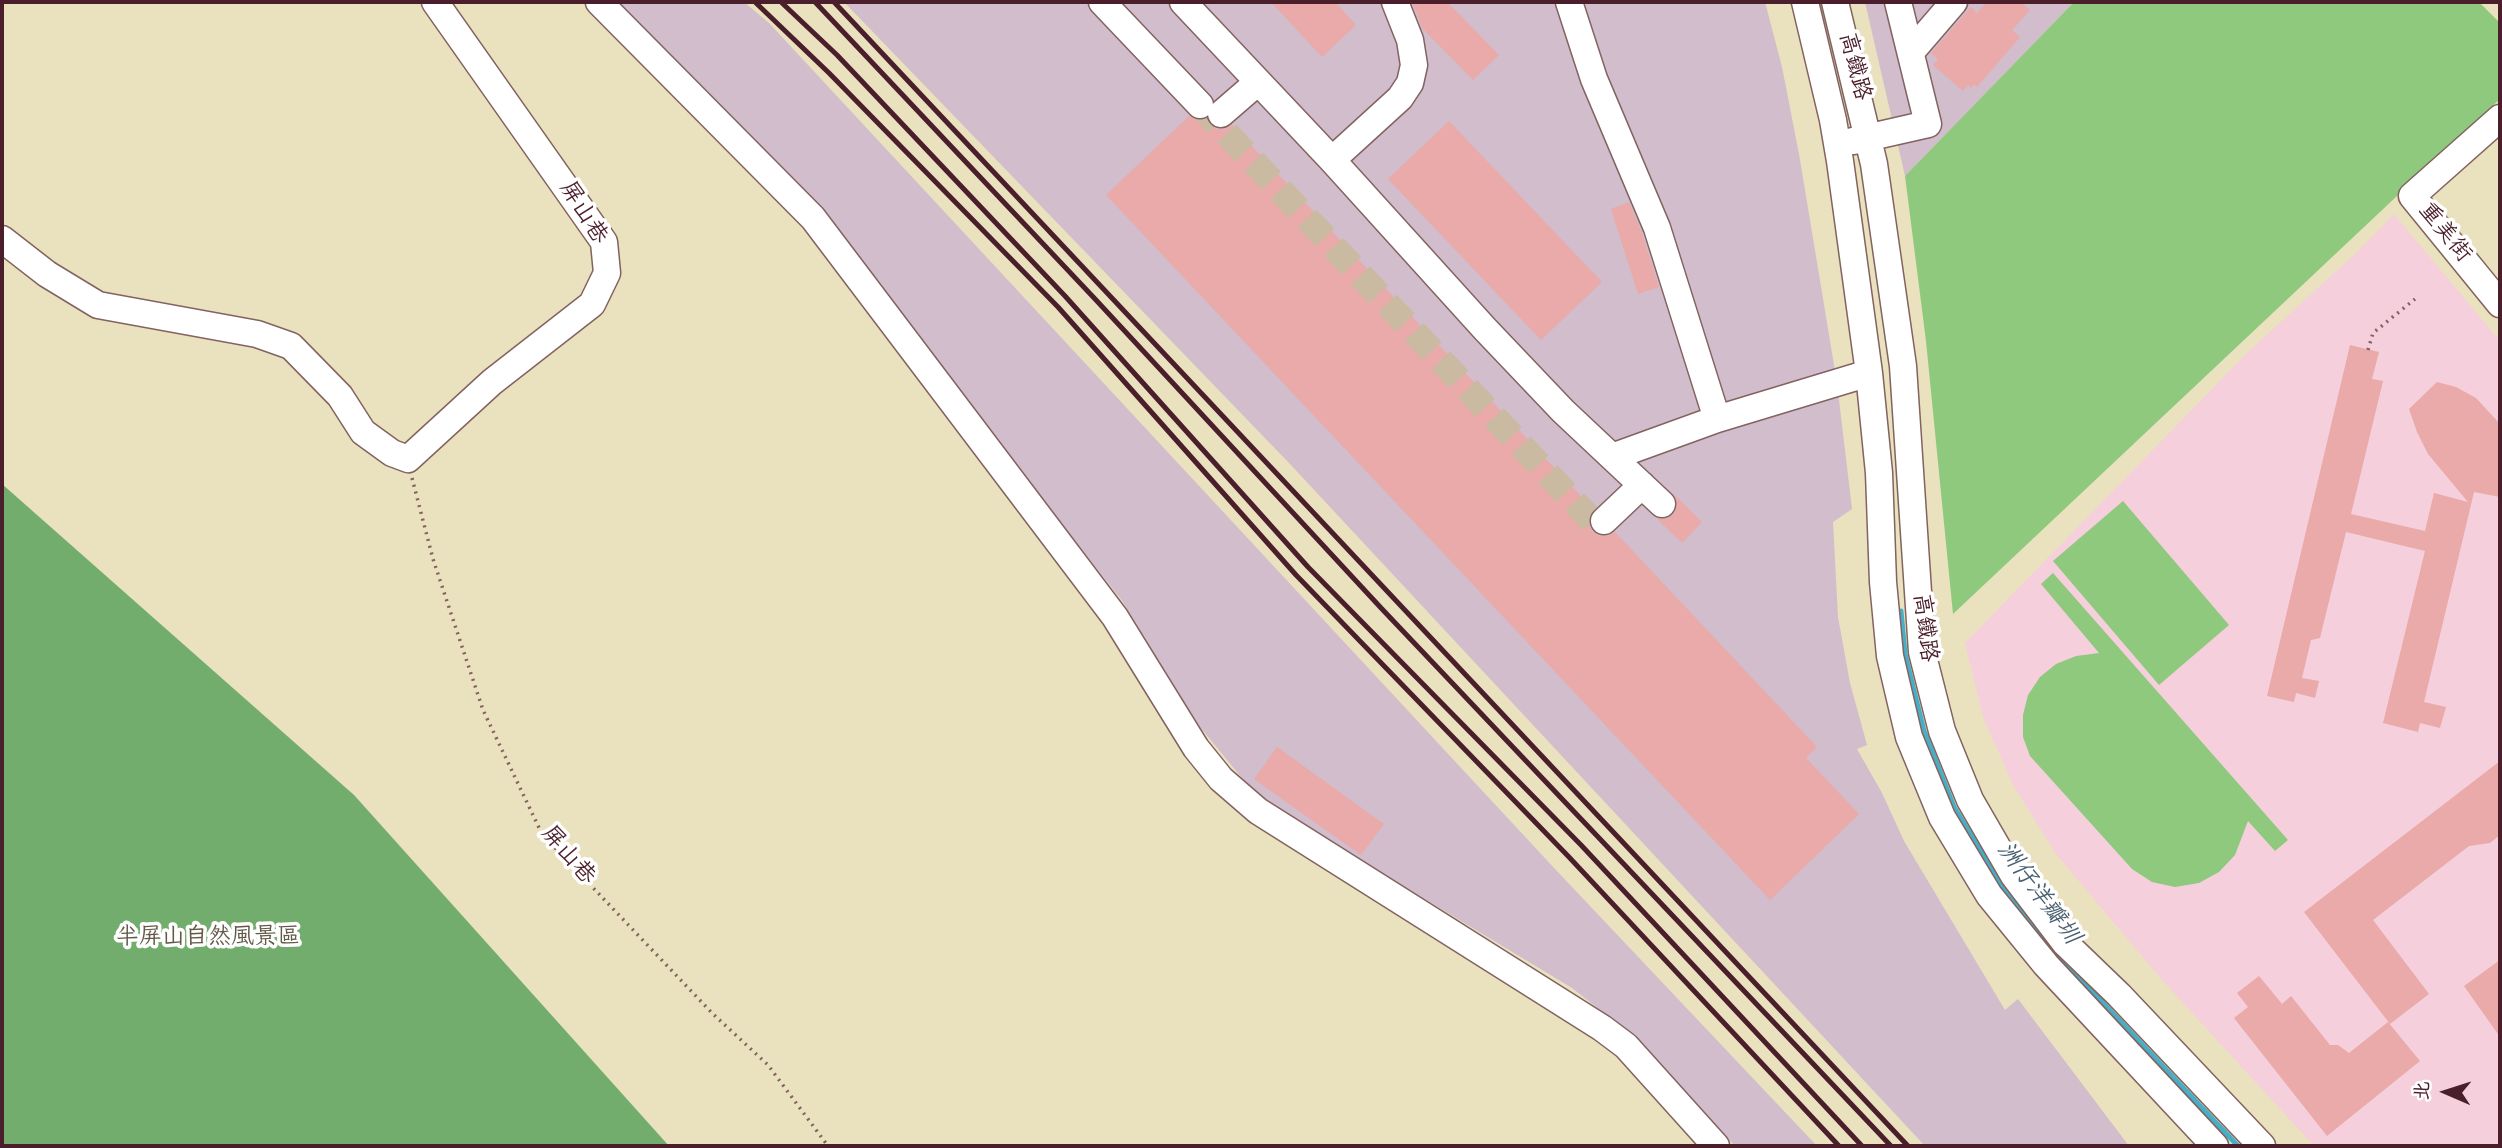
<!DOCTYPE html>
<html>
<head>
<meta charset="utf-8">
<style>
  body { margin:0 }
  #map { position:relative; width:2502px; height:1148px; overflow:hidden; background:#eae1bf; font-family:Dekko,"LXGW WenKai TC",sans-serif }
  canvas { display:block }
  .frame { position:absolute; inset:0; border:4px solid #4a1f2b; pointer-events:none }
  .north { position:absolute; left:2411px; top:1057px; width:70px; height:70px; -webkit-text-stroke:5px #fff; paint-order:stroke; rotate:273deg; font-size:19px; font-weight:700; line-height:28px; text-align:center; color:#4a1f2b }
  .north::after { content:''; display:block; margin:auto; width:24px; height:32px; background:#4a1f2b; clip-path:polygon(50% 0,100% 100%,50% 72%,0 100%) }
</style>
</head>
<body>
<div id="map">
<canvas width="2502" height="1148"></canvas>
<div class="frame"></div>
<div class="north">北</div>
</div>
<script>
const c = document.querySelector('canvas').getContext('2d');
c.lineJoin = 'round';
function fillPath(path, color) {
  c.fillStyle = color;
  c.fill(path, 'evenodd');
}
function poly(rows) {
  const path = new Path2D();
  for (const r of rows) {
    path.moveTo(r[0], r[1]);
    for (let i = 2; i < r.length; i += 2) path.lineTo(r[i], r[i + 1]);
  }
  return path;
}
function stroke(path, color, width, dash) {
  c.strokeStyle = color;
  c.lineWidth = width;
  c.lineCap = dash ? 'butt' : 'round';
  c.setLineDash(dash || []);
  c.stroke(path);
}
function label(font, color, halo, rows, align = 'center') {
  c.font = font + ' Dekko,"LXGW WenKai TC",sans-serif';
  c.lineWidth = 7;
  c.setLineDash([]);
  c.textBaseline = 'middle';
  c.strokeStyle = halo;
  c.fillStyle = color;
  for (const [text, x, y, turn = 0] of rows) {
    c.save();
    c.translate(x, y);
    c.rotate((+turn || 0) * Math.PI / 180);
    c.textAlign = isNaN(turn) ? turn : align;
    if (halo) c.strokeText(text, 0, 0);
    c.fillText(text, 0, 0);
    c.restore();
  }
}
fillPath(poly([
  [2394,214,2500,341,2500,1146,2314,1146,2162,980,2056,854,2013,785,1983,717,1965,643,2249,351,2357,252]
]), '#f5cfdb');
fillPath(poly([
  [611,2,744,2,769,23,1555,869,1817,1146,1735,1146,1632,1035,1572,988,1259,799,1200,727,1123,602,818,213],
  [844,2,1765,2,1782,67,1799,154,1837,383,1852,509,1833,522,1838,617,1850,683,1867,745,1857,749,1882,793,1904,841,2005,1010,2018,999,2129,1146,1925,1146,1290,464],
  [1865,2,2074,2,1905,176]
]), '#d1bdcc');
fillPath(poly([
  [2074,2,2479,2,2500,23,2500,99,1953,614,1926,341,1905,176],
  [2123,501,2229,625,2159,685,2053,561],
  [2053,573,2288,840,2275,851,2248,821,2235,855,2219,872,2199,883,2175,887,2152,882,2132,869,2030,756,2023,737,2023,715,2028,695,2040,677,2056,664,2076,656,2099,653,2041,584]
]), '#8ec97e');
fillPath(poly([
  [2,484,354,795,669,1146,2,1146]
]), '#72ad6d');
stroke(poly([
  [1901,611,1905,654,1924,731,1954,807,2000,883,2052,949,2238,1146]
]), '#46aec6', 5);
fillPath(poly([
  [1271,2,1335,2,1356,25,1322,57],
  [1412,2,1447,2,1499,55,1473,80,1422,28],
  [1987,2,2020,2,2030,10,2012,30,2020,37,1977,87,1974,84,1971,88,1968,85,1963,91,1933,65,1938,59,1931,53,1971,7,1977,13],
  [1189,116,1196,120,1206,119,1210,125,1217,129,1225,129,1232,125,1593,509,1589,517,1589,524,1592,531,1600,536,1608,536,1615,532,1817,747,1806,758,1859,814,1770,900,1106,195],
  [1449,121,1602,282,1541,340,1388,179],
  [1629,202,1642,233,1659,287,1638,294,1611,209],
  [2350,345,2379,352,2372,379,2383,381,2351,514,2425,531,2434,493,2468,502,2428,454,2417,432,2409,409,2437,382,2456,387,2476,398,2500,424,2500,497,2474,492,2424,702,2446,707,2440,728,2420,723,2418,732,2383,723,2425,551,2346,532,2320,638,2311,640,2302,678,2319,681,2315,698,2296,693,2294,702,2267,696],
  [1675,495,1702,522,1682,543,1657,519,1666,519,1674,514,1677,507],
  [1277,747,1384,824,1361,855,1254,779],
  [2500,761,2500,835,2490,843,2469,846,2373,920,2429,994,2390,1024,2304,912],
  [2500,960,2500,1037,2464,986],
  [2259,976,2282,1004,2291,996,2330,1045,2338,1045,2349,1053,2388,1022,2420,1061,2327,1136,2234,1018,2248,1007,2237,993]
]), '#e9aaa9');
stroke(poly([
  [1200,105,1598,527,1604,521]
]), '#cabaa1', 26, [26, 13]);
const minor = poly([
  [599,2,813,218,1115,617,1196,748,1221,779,1258,811,1602,1028,1626,1046,1716,1146],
  [1102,2,1200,105],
  [1183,2,1332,160,1485,329,1563,411,1662,504],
  [1569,2,1594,79,1657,228,1717,419],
  [1805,2,1833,120,1840,161,1869,373,1879,473,1883,582,1890,656,1909,737,1942,817,1989,895,2046,965,2215,1146],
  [1835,2,1874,164,1903,366,1922,652,1942,731,1970,800,2014,876,2065,943,2119,995,2262,1146],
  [1911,52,1954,2],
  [1221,114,1258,82],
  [2500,118,2412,196,2500,304],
  [1853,141,1928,124,1898,2],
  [1332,160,1400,98,1410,83,1414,65,1410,40,1395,2],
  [2,239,47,274,98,305,257,334,291,346,340,396,363,432,392,453,408,459,492,382,592,304,607,273,604,242,435,2],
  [1612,457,1717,419,1869,373],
  [1604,521,1642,485]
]);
stroke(minor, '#82635f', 29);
stroke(poly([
  [2368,350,2373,333,2415,299],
  [412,478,433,559,483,710,542,834,712,1013,768,1065,828,1146]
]), '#82635f', 3.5, [2, 5]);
stroke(minor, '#fff', 26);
stroke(poly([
  [755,2,829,73,1058,307,1296,575,1568,856,1839,1146],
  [781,2,837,55,1065,296,1308,567,1581,845,1862,1146],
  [815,2,1096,300,1382,609,1891,1146],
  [834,2,1908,1146]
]), '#4a1f2b', 5);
label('23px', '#4a1f2b', '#fff', [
  ["高鐵路",1852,67,76],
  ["屏山巷",581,214,58],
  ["重美街",2443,234,51],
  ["高鐵路",1922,628,83],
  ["屏山巷",566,857,49]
]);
label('23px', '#625a48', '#fff', [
  ["半屏山自然風景區",208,940]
]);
label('italic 24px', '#485f71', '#fff', [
  ["洲仔洋瓣圳",2036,895,53]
]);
</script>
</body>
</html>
